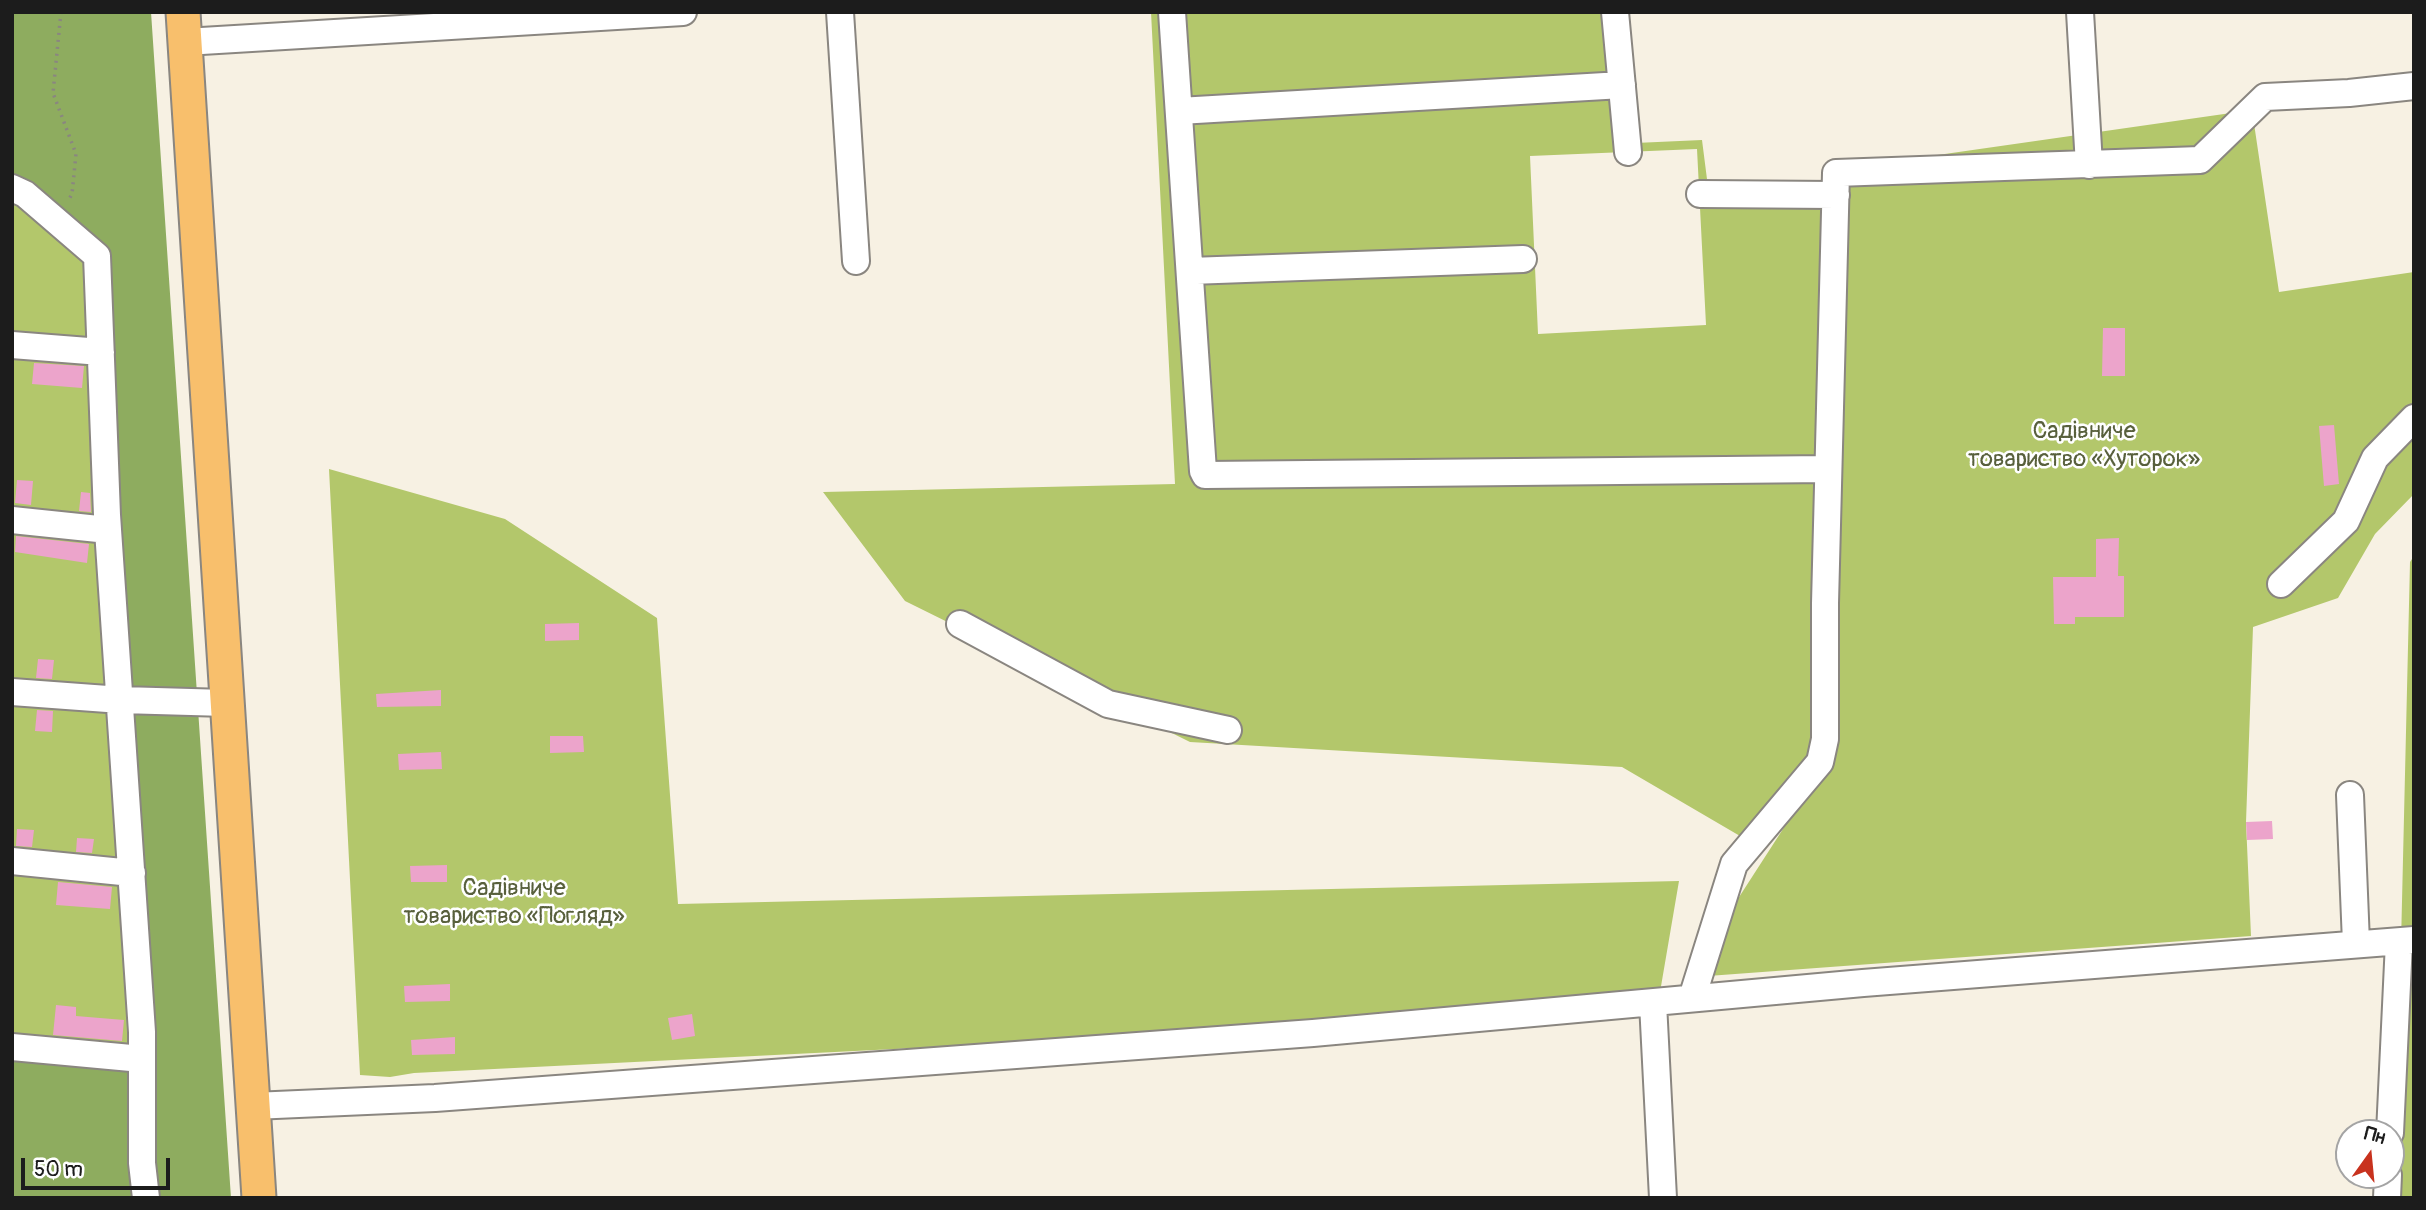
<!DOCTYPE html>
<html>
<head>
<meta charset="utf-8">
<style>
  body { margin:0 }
  #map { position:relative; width:2426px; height:1210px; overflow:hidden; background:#f7f1e3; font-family:Pangolin,sans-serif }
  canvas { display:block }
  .frame { position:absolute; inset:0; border:14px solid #1c1c1c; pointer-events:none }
  .north { position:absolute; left:2335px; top:1119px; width:70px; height:70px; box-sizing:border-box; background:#fff; border:2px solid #a4a4a4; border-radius:50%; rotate:15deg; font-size:19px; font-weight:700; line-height:28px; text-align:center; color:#1c1c1c }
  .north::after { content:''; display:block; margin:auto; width:24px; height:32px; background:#c8321e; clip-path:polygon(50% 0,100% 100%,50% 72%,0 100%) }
  .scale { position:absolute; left:21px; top:1158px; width:149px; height:32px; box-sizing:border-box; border:4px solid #1c1c1c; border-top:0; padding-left:9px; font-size:21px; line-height:24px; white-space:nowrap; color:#1c1c1c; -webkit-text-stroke:5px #fff; paint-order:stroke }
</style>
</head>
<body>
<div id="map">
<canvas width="2426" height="1210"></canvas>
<div class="frame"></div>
<div class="north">Пн</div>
<div class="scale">50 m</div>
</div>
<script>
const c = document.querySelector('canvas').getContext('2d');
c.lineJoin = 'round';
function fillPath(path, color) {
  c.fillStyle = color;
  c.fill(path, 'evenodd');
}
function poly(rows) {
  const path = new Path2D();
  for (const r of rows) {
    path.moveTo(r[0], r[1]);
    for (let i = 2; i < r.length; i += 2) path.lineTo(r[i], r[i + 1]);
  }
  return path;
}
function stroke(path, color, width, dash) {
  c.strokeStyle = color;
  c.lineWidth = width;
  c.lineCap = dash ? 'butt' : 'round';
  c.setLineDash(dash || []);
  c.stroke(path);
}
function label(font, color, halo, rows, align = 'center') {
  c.font = font + ' Pangolin,sans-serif';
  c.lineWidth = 5;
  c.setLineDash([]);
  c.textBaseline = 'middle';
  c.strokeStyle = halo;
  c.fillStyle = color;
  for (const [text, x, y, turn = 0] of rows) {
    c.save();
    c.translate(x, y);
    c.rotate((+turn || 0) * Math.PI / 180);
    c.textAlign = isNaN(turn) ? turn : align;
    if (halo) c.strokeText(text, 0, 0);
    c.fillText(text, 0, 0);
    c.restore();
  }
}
fillPath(poly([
  [1151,12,1602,12,1613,144,1702,140,1708,187,1828,195,1811,756,1740,836,1622,767,1190,742,905,601,823,492,1175,484],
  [1697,149,1706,325,1538,334,1530,156],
  [2252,110,2279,292,2414,272,2414,494,2375,534,2338,598,2253,627,2246,822,2251,936,1708,976,1721,925,1825,764,1840,169],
  [12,180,97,256,128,1058,12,1046],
  [329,469,505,519,657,618,678,904,1679,881,1659,998,1055,1041,414,1073,390,1077,360,1075],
  [2414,556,2414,1198,2395,1198,2410,562]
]), '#b3c76b');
fillPath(poly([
  [12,12,151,12,231,1198,12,1198,12,1046,128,1057,97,256,12,180]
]), '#8eac5f');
fillPath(poly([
  [2103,328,2125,328,2125,376,2102,376],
  [34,363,84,366,82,388,32,384],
  [2334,425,2339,484,2324,486,2319,426],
  [17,480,33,481,31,505,15,503],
  [81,492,90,493,91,512,79,511],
  [16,536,89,544,87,563,15,552],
  [2119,538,2118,576,2124,576,2124,617,2075,617,2075,624,2054,624,2053,577,2096,577,2096,539],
  [579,623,579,640,545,641,545,624],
  [38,659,54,660,52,679,36,678],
  [441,690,441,706,377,707,376,694],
  [37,710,53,711,52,732,35,731],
  [550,736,583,736,584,752,550,753],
  [441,752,442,769,399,770,398,754],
  [2272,821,2273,839,2247,840,2246,822],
  [17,829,34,830,32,847,16,846],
  [77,838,94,839,92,853,76,852],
  [447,865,447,882,411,882,410,866],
  [58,882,112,887,110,909,56,905],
  [450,984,450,1001,405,1002,404,986],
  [56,1005,76,1007,76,1016,124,1020,122,1041,53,1035],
  [692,1014,695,1036,672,1040,668,1018],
  [455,1037,455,1054,412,1055,411,1040]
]), '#eca4cb');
const minor = poly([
  [840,12,856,261],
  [1172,12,1203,471,1205,475,1828,469],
  [1615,12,1628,152],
  [2080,12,2089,165],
  [185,42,683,12],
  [1179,111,1622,85],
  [12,188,25,194,97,256,107,515,142,1032,142,1163,146,1198],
  [1700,194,1836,195],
  [1190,271,1523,259],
  [12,345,101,352],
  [12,520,108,530],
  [2281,584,2346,521,2375,458,2414,418],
  [960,624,1108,704,1228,730],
  [12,692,121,700,226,703],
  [2350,795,2356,943],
  [12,861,132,873],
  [1692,998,1734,864,1820,762,1825,739,1825,603,1836,173,2200,160,2265,97,2349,93,2414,86],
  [1653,1003,1663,1198],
  [12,1047,142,1059],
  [253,1106,435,1098,1313,1033,1863,983,2414,940],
  [2390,1133,2399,942],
  [2387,1198,2388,1175]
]);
const major = poly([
  [183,12,259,1198]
]);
stroke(minor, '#8a8680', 30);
stroke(major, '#8a8680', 37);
stroke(poly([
  [61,12,53,93,76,154,72,194,68,201]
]), '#8a8680', 3.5, [2, 5]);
stroke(minor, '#fff', 26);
stroke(major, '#f8bf6c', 33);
label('24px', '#58603c', '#fff', [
  ["Садівниче",2084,432],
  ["товариство «Хуторок»",2084,460],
  ["Садівниче",514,889],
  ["товариство «Погляд»",514,917]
]);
</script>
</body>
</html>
